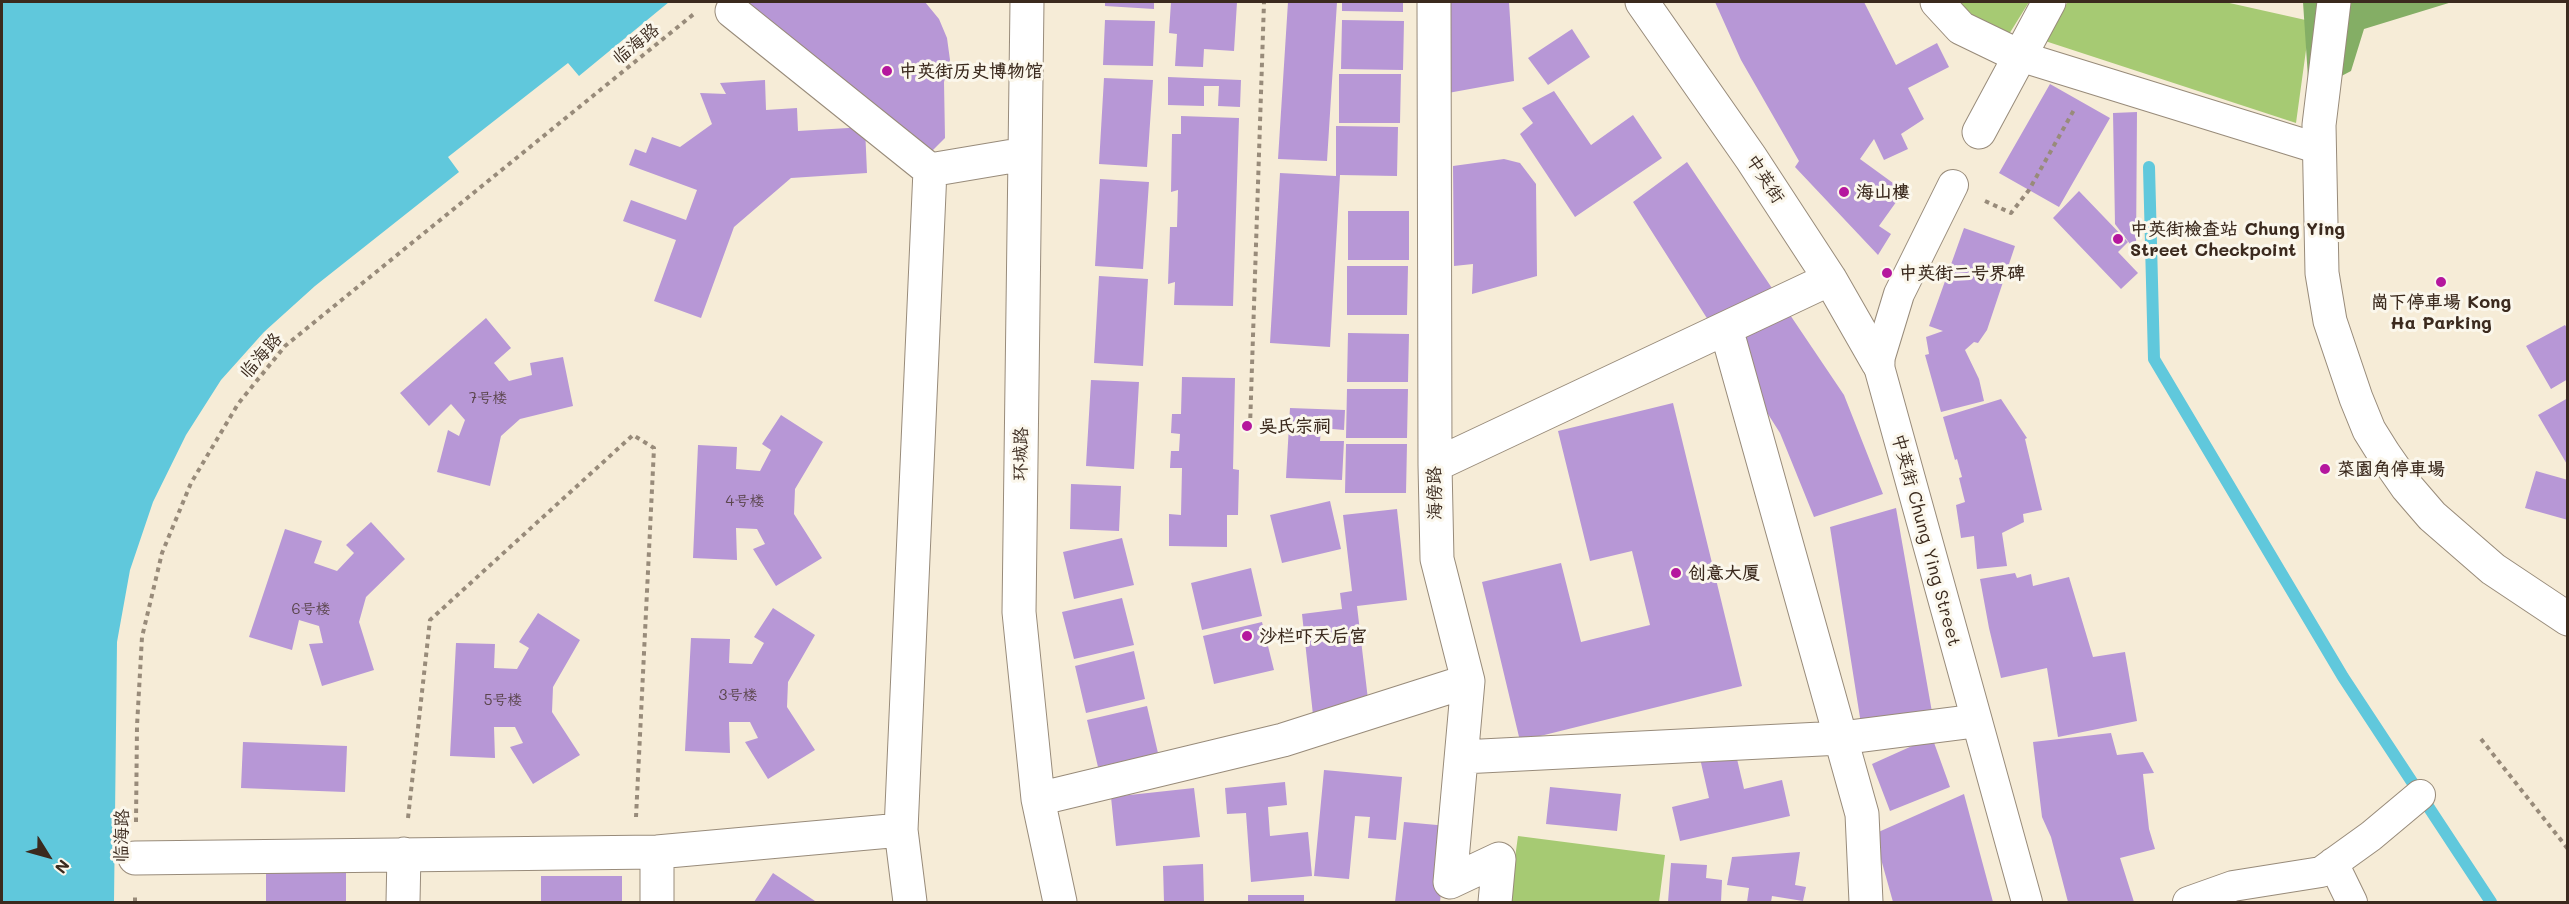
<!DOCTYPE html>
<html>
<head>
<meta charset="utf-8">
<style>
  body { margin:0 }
  #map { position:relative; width:2569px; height:904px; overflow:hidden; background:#f6ecd7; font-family:Mali,sans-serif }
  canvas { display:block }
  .frame { position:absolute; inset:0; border:3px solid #3b2a1e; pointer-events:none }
  .north { position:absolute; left:18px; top:826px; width:60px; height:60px; -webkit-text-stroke:4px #fbf7ec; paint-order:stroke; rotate:127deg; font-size:16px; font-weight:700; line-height:24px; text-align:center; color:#3b2a1e }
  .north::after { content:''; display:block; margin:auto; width:21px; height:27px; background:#3b2a1e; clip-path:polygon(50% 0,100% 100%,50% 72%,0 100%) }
</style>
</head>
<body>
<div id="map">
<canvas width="2569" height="904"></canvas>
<div class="frame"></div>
<div class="north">N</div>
</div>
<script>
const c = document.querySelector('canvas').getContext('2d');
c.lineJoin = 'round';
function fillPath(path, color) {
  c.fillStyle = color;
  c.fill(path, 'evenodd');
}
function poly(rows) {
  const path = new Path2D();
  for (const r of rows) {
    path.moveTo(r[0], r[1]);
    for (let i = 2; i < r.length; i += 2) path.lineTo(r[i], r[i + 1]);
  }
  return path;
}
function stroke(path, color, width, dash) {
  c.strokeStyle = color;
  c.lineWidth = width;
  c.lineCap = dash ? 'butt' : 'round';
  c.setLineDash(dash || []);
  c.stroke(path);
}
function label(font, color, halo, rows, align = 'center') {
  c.font = font + ' Mali,"LXGW WenKai TC",sans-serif';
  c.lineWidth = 6;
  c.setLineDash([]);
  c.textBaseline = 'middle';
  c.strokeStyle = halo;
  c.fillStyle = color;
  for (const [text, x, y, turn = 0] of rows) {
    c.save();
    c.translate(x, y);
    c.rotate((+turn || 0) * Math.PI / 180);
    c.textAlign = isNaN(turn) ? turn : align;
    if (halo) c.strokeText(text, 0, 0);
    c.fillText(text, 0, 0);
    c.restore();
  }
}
fillPath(poly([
  [1958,2,2029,2,2006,39,1972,17],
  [2068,2,2225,2,2310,21,2296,123,2039,39],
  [1518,836,1665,855,1659,902,1509,902]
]), '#a6ca73');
fillPath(poly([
  [2303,2,2452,2,2364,29,2351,71,2309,93]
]), '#84ae65');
fillPath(poly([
  [2,2,669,2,579,76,568,63,448,157,459,172,315,286,264,332,221,380,186,435,153,502,130,570,117,642,114,902,2,902]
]), '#60c8dc');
stroke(poly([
  [2149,167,2154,359,2343,677,2491,902]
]), '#60c8dc', 12);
fillPath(poly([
  [743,2,925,2,939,19,947,38,950,60,944,82,945,138,928,155],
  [1105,2,1154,2,1154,9,1105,6],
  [1171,2,1237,2,1234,51,1204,49,1203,67,1175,66,1177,34,1169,33],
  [1288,2,1337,2,1327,161,1278,159],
  [1342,2,1403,2,1403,12,1342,11],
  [1445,2,1509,2,1514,81,1448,93],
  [1715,2,1864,2,1896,65,1937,43,1949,67,1908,88,1924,119,1901,134,1908,149,1884,160,1874,139,1860,159,1904,191,1879,226,1891,234,1878,255,1795,167,1799,161,1741,60],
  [1105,20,1155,21,1153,66,1103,65],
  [1342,20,1404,21,1403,70,1341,69],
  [1572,29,1590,57,1548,85,1528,58],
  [1339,74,1401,74,1400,123,1339,123],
  [1168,77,1241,80,1240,107,1218,106,1219,86,1204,86,1204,106,1168,105],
  [1104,78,1153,80,1147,167,1099,164],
  [765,80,766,110,797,108,798,131,865,127,867,173,791,178,734,227,701,318,654,301,676,240,623,221,631,200,686,220,697,190,629,165,635,149,646,153,652,137,680,147,712,124,700,93,726,94,720,83],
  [2050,84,2110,118,2059,207,1999,173],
  [1554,91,1591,145,1633,115,1662,158,1575,217,1520,134,1533,123,1522,108],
  [2137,112,2136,252,2115,224,2113,113],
  [1181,116,1239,118,1233,306,1174,305,1175,282,1168,284,1170,227,1177,227,1178,190,1171,192,1172,134,1181,134],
  [1336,126,1398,127,1397,176,1340,175,1330,347,1270,343,1280,173,1336,176],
  [1504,159,1520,163,1536,184,1537,276,1472,294,1473,264,1454,266,1453,166],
  [1687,162,1844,395,1883,494,1814,517,1780,433,1633,202],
  [1100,179,1149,182,1143,269,1095,266],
  [2079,191,2128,242,2118,252,2138,273,2121,289,2053,218],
  [1348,211,1409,211,1409,260,1348,260],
  [1964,228,2015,246,1987,330,1978,343,1974,342,1965,350,1979,379,1984,401,1941,412,1925,355,1929,354,1926,337,1943,331,1929,326],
  [1347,266,1408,266,1407,315,1347,315],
  [1099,276,1148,279,1143,366,1094,363],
  [486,318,511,348,494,363,509,381,532,375,530,363,563,357,573,406,520,419,501,436,490,486,437,472,448,430,459,436,465,420,451,404,429,426,400,393],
  [2565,325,2568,330,2568,379,2551,389,2526,346],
  [1348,333,1409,334,1408,382,1347,382],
  [1182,377,1235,378,1233,469,1239,470,1238,515,1227,515,1227,547,1169,546,1169,514,1181,515,1182,468,1170,468,1171,451,1179,451,1180,434,1171,433,1172,414,1181,414],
  [1091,380,1139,382,1134,469,1086,466],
  [1347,389,1408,389,1407,438,1346,438],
  [2568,398,2568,466,2538,415],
  [2001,399,2027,438,2025,439,2042,510,2023,514,2024,522,2002,533,2007,566,1977,569,1974,536,1961,538,1956,505,1965,502,1959,478,1962,477,1957,459,1955,460,1943,417],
  [1673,403,1742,686,1520,741,1482,582,1561,563,1581,642,1650,625,1632,551,1590,561,1558,431],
  [1290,408,1345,410,1344,430,1321,428,1320,441,1344,441,1342,480,1286,478],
  [781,415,823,442,795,489,794,514,822,558,776,586,753,549,765,544,757,529,736,528,737,560,693,558,698,445,737,447,736,469,760,471,771,450,762,444],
  [1346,444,1407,444,1406,493,1345,493],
  [2536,471,2568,480,2568,520,2525,508],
  [1071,484,1121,486,1119,531,1070,529],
  [1330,501,1341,549,1282,563,1270,515],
  [1896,508,1932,712,1861,724,1830,527],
  [1397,509,1407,600,1357,606,1369,708,1313,715,1302,614,1342,609,1340,593,1352,591,1343,515],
  [371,522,405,559,366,597,359,622,374,670,322,686,309,644,323,643,319,626,299,620,292,650,249,637,285,529,322,541,314,563,337,571,354,553,346,545],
  [1122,538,1134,585,1074,599,1063,552],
  [1251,568,1262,616,1202,630,1191,583],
  [2015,573,2017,578,2031,574,2033,586,2069,577,2093,657,2125,652,2137,721,2058,737,2047,668,2001,678,1989,628,1980,579],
  [1122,598,1134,645,1074,659,1062,612],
  [773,608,815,635,788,682,787,707,815,750,768,779,745,742,758,738,750,722,729,722,730,753,685,751,691,638,730,639,729,663,752,664,764,643,754,637],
  [538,613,580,640,553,687,552,712,580,755,533,784,510,747,523,743,515,727,494,727,495,758,450,756,456,643,495,644,494,668,517,669,529,648,519,642],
  [1262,622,1274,670,1214,684,1203,636],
  [1134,651,1145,699,1086,713,1075,666],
  [1147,706,1158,753,1098,767,1087,720],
  [2111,733,2117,755,2143,752,2154,773,2143,774,2149,829,2155,849,2120,858,2134,902,2068,902,2051,837,2042,817,2033,742],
  [1932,737,1950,787,1890,811,1872,764],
  [243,742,347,746,345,792,241,788],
  [1734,746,1744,789,1782,780,1790,816,1680,841,1672,807,1709,798,1699,754],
  [1324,770,1402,777,1396,840,1368,838,1370,817,1355,816,1349,879,1314,876],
  [1285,782,1287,805,1268,807,1270,836,1308,832,1312,876,1251,882,1246,813,1227,814,1225,788],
  [1550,787,1621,794,1617,831,1546,824],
  [1194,788,1200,837,1116,846,1111,797],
  [1964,794,1993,902,1893,902,1874,834],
  [1404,822,1448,826,1440,902,1395,902],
  [1800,852,1795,885,1806,887,1803,901,1772,896,1771,902,1747,902,1749,888,1727,885,1732,857],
  [1671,863,1707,865,1706,878,1722,880,1721,902,1668,902],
  [1203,864,1204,902,1164,902,1163,866],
  [266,865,346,865,346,902,266,902],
  [773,873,815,901,814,902,754,902],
  [541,876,622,876,622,902,541,902],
  [1248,895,1304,895,1304,902,1248,902]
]), '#b797d6');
const pedestrian = poly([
  [2019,56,2320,149],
  [1953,185,1899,294,1878,363,2027,902],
  [2333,863,2352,902],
  [2188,902,2233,886,2321,872,2371,836,2420,795]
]);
const minor = poly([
  [1027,2,1019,612,1038,799,1060,902],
  [1434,2,1435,465,1437,559,1468,681,1450,882,1499,859,1495,902],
  [1642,2,1751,158,1830,279,1878,363],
  [1937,2,1961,28,2019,56],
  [2334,2,2319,125,2322,273,2330,321,2356,398,2369,430,2384,454,2407,487,2432,516,2493,569,2568,619],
  [732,11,930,170],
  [1979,132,2049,2],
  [1726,328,1862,814,1866,902],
  [1435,465,1830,279],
  [1462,757,1841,738,1975,721],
  [1038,799,1283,740,1468,681],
  [657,852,657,902],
  [135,858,657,852,901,830],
  [403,902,404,854],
  [910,902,901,830,930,170,1025,154]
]);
stroke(pedestrian, '#988b7a', 32);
stroke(minor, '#988b7a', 35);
stroke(poly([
  [1985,201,2011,213,2029,190,2075,108],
  [1250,427,1264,2],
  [2481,739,2568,849],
  [408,818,430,620,633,435,654,448,636,817],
  [136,822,137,726,142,637,162,553,191,483,238,404,285,346,695,13],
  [135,902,135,893]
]), '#988b7a', 4, [4.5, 4.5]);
stroke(pedestrian, '#fff', 30);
stroke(minor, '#fff', 33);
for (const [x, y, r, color] of [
  [887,71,6,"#b5179e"],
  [1844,192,6,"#b5179e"],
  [2118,239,6,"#b5179e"],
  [1887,273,6,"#b5179e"],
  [2441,282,6,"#b5179e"],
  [1247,426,6,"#b5179e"],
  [2325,469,6,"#b5179e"],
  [1676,573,6,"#b5179e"],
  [1247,636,6,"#b5179e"]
]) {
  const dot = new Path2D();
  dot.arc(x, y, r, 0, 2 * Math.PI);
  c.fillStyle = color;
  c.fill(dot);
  stroke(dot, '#fbf7ec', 2);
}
label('15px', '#5a454c', null, [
  ["7号楼",488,398],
  ["4号楼",745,501],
  ["6号楼",311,609],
  ["3号楼",738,695],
  ["5号楼",503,700]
]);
label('18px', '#3b2a1e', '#fbf7ec', [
  ["临海路",636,44,-39],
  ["中英街",1765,179,57],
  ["临海路",261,356,-49],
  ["环城路",1021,454,-89],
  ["海傍路",1435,493,-91],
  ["中英街 Chung Ying Street",1926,540,75],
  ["临海路",122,836,-89]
]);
label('bold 18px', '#3b2a1e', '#fbf7ec', [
  ["中英街历史博物馆",899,71],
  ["海山樓",1856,192],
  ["中英街檢查站 Chung Ying",2130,229],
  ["Street Checkpoint",2130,250],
  ["中英街二号界碑",1899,273],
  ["崗下停車場 Kong",2441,302,"center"],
  ["Ha Parking",2441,323,"center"],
  ["吴氏宗祠",1259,426],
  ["菜園角停車場",2337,469],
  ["创意大厦",1688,573],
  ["沙栏吓天后宫",1259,636]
], 'left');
</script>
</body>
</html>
